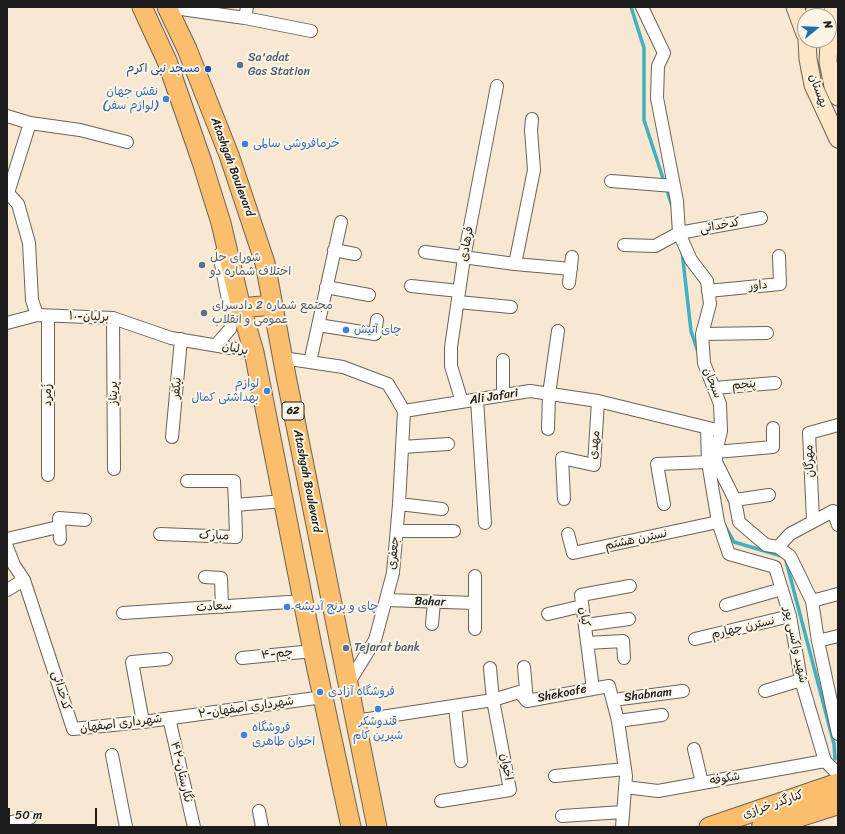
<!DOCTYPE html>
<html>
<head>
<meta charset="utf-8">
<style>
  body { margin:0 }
  #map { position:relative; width:845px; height:834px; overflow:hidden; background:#f8e8d1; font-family:Sriracha,sans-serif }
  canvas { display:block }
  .frame { position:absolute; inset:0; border:8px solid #1c1c1c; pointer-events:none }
  .north { position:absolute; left:797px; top:8px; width:40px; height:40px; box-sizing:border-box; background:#fcf5e5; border:1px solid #a29e95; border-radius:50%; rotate:72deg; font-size:11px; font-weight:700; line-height:16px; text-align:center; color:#1c1c1c }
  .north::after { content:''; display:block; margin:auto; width:14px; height:18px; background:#1f6fb2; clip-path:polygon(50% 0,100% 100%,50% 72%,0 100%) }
  .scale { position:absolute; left:8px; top:808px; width:89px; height:18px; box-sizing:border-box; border:2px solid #1c1c1c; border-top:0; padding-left:5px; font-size:12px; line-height:14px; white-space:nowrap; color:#1c1c1c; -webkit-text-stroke:3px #fcf5e5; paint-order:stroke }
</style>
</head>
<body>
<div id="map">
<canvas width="845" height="834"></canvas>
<div class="frame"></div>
<div class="north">N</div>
<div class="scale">50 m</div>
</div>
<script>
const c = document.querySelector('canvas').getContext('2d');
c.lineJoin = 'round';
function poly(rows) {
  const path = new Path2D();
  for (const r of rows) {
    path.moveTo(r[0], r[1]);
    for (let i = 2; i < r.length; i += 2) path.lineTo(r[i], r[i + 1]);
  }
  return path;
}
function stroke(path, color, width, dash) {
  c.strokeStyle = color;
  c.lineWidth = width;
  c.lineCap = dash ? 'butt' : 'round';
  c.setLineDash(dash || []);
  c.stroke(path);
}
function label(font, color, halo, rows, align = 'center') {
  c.font = font + ' Sriracha,"Playpen Sans Arabic",sans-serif';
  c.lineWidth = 4;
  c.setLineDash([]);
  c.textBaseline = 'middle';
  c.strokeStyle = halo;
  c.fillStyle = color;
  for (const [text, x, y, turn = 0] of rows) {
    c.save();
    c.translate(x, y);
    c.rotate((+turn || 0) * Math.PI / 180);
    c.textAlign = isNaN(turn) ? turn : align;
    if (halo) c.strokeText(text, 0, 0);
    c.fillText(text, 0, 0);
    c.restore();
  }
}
stroke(poly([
  [631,7,644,48,644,120,672,206],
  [682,251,691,331,699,355],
  [724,524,734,542,785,557,834,744,835,759]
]), '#42b0bf', 3.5);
const street = poly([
  [167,7,245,18,247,7],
  [642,7,664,53,658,66,657,98,677,201,679,233,691,260,707,281,710,304,702,334,704,363,720,404,721,431,716,452,716,462,735,500,739,522,766,545,778,547,790,556,812,601,818,641,838,734],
  [245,18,311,31],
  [7,116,30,123,80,130,127,142],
  [611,181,674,186],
  [7,192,18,204,29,243,32,300,37,315],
  [8,193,30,123],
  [624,245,655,246,679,233,761,218],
  [334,250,355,254],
  [425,252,515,264,534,170,531,130,532,119],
  [515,264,571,269],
  [569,283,572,257],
  [411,286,459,291],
  [326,287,369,295],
  [708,291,780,284,779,256],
  [458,302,511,307],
  [113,318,114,469],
  [7,323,37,315,113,318,171,338,254,352],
  [318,325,375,334,377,320],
  [702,334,767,333],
  [216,345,230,329,232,320,221,264,221,253],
  [283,358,343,367,388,384,404,411,530,391,598,401,721,431],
  [310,362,341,222],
  [714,388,775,383],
  [503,395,503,360],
  [477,400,485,523],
  [462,402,451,366,451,347,464,258,497,86],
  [707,428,708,462,718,522,729,554,775,567,790,616,801,680,825,761,838,774],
  [548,429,549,394,558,331],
  [172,437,181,339],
  [402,447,448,444],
  [716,452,773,447,773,428],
  [48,475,48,316],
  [187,481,234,481,235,505],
  [564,499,562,458,594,465,598,401],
  [735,500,769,495],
  [399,504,442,509],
  [664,504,657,464,708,462],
  [813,520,809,433,838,425],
  [397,531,454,531],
  [160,534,236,537,235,505,284,501],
  [568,534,573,553,718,522],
  [7,539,58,527],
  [60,539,59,518,85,520],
  [7,547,14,565,24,580,73,729,143,722,323,697],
  [778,547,790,534,833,511,838,525],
  [205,577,221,578,222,607],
  [7,590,24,580],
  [386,600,475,603],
  [812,601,838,594],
  [726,605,782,589],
  [123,613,304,601],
  [548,614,582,606],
  [432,624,434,602],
  [585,625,629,619],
  [475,629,475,576],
  [695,639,790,616],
  [818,641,838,636],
  [587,643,623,641,624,658],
  [242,658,313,651],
  [524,667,527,701],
  [348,684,375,640,393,573,399,504,404,411],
  [593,689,581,595,630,586],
  [765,691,801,680],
  [613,700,683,691],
  [455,706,461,761],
  [169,718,194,827],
  [355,721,493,700,519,692,527,701,609,686,618,721,626,776,622,827],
  [618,721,662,715],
  [143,722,132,662,166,659],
  [694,749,702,783],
  [112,755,126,827],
  [555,776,625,769],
  [625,787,658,791,825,761],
  [441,801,510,790,493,700,490,668],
  [259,811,262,827],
  [562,816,623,812],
  [7,823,30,818]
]);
const secondary = poly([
  [795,7,805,34],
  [834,7,830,23,828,62,833,86,838,97],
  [813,16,816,7],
  [807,40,808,59,813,85,838,139]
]);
const primary = poly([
  [142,7,167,61,202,162,221,223,241,308,254,352,313,651,351,827],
  [167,7,187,49,229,155,265,263,286,376,377,827],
  [241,308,272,305],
  [709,827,838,783]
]);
const highway = poly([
  [763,827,838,803]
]);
stroke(street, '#69635b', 14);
stroke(secondary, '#69635b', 19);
stroke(primary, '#69635b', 21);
stroke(highway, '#69635b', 24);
stroke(street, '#fff', 12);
stroke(secondary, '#fde5c5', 17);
stroke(primary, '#fabe6d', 19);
stroke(highway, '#fabe6d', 22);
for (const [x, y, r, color] of [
  [240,65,4,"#5c6f8a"],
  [208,69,4,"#1a4fb4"],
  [166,99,4,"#3f7fe0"],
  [245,144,4,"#3f7fe0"],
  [202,265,4,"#5c6f8a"],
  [204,313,4,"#5c6f8a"],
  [346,330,4,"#3f7fe0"],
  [267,391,4,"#3f7fe0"],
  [287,607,4,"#3f7fe0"],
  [346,648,4,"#5c6f8a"],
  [320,692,4,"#3f7fe0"],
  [378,709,4,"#3f7fe0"],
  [244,735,4,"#3f7fe0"]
]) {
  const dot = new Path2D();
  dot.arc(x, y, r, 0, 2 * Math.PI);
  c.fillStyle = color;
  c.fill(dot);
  stroke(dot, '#fcf5e5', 1.5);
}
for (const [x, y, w] of [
  [293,411,22]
]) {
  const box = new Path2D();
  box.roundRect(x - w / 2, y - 9, w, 18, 3);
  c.fillStyle = '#fcf5e5';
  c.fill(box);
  stroke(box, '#1c1c1c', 1);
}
label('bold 11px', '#1c1c1c', null, [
  ["62",293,411]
]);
label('12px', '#4e5e75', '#fcf5e5', [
  ["Sa'adat",248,58],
  ["Gas Station",248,72],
  ["شورای حل",210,258],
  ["اختلاف شماره دو",210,272],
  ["مجتمع شماره 2 دادسرای",212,306],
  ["عمومی و انقلاب",212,320],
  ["Tejarat bank",354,648]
], 'left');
label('12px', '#164399', '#fcf5e5', [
  ["مسجد نبی اکرم",200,69]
], 'right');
label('12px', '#1c1c1c', '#fcf5e5', [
  ["بهستان",818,91,70],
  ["Atashgah Boulevard",232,167,70],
  ["کدخدائی",720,226,-10],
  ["فرهادی",467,244,-80],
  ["داور",758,286,-6],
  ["۱۰-برلیان",89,317,2],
  ["برلیان",235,349,11],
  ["سبحان",712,383,68],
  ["پنجم",744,385,-5],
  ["نیکفر",177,388,-85],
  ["پریناز",114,393,-90],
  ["زُمرد",48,395,-90],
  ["Ali Jafari",494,397,-9],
  ["مهدی",595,445,-84],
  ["مهرگان",810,461,-93],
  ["Atashgah Boulevard",307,481,79],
  ["مبارک",214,536,2],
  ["نسترن هشتم",636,540,-12],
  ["جعفری",394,553,-84],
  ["Bahar",430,602,2],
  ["سعادت",214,607,-4],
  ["کیان",584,617,83],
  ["نسترن چهارم",743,628,-13],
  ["شهید واکسی پور",795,645,78],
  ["۴-چم",277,654,-6],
  ["کدخدائی",61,691,73],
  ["Shekoofe",562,694,-11],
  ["Shabnam",648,695,-7],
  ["۲-شهرداری اصفهان",246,708,-8],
  ["شهرداری اصفهان",121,724,-7],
  ["اخوان",506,767,79],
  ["۴۲-نگارستان",181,772,77],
  ["شکوفه",725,779,-10],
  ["کنارگذر خرازی",773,805,-19]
]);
label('12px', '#366cbe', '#fcf5e5', [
  ["نقش جهان",158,92,"right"],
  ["(لوازم سفر)",158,106,"right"],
  ["خرمافروشی سالمی",253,144],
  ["چای آتیش",354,330],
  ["لوازم",259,384,"right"],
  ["بهداشتی کمال",259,398,"right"],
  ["چای و برنج آدیشه",295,607],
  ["فروشگاه آزادی",328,692],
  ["قندوشکر",378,722,"center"],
  ["شیرین کام",378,736,"center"],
  ["فروشگاه",252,728],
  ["اخوان طاهری",252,742]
], 'left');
</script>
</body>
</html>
